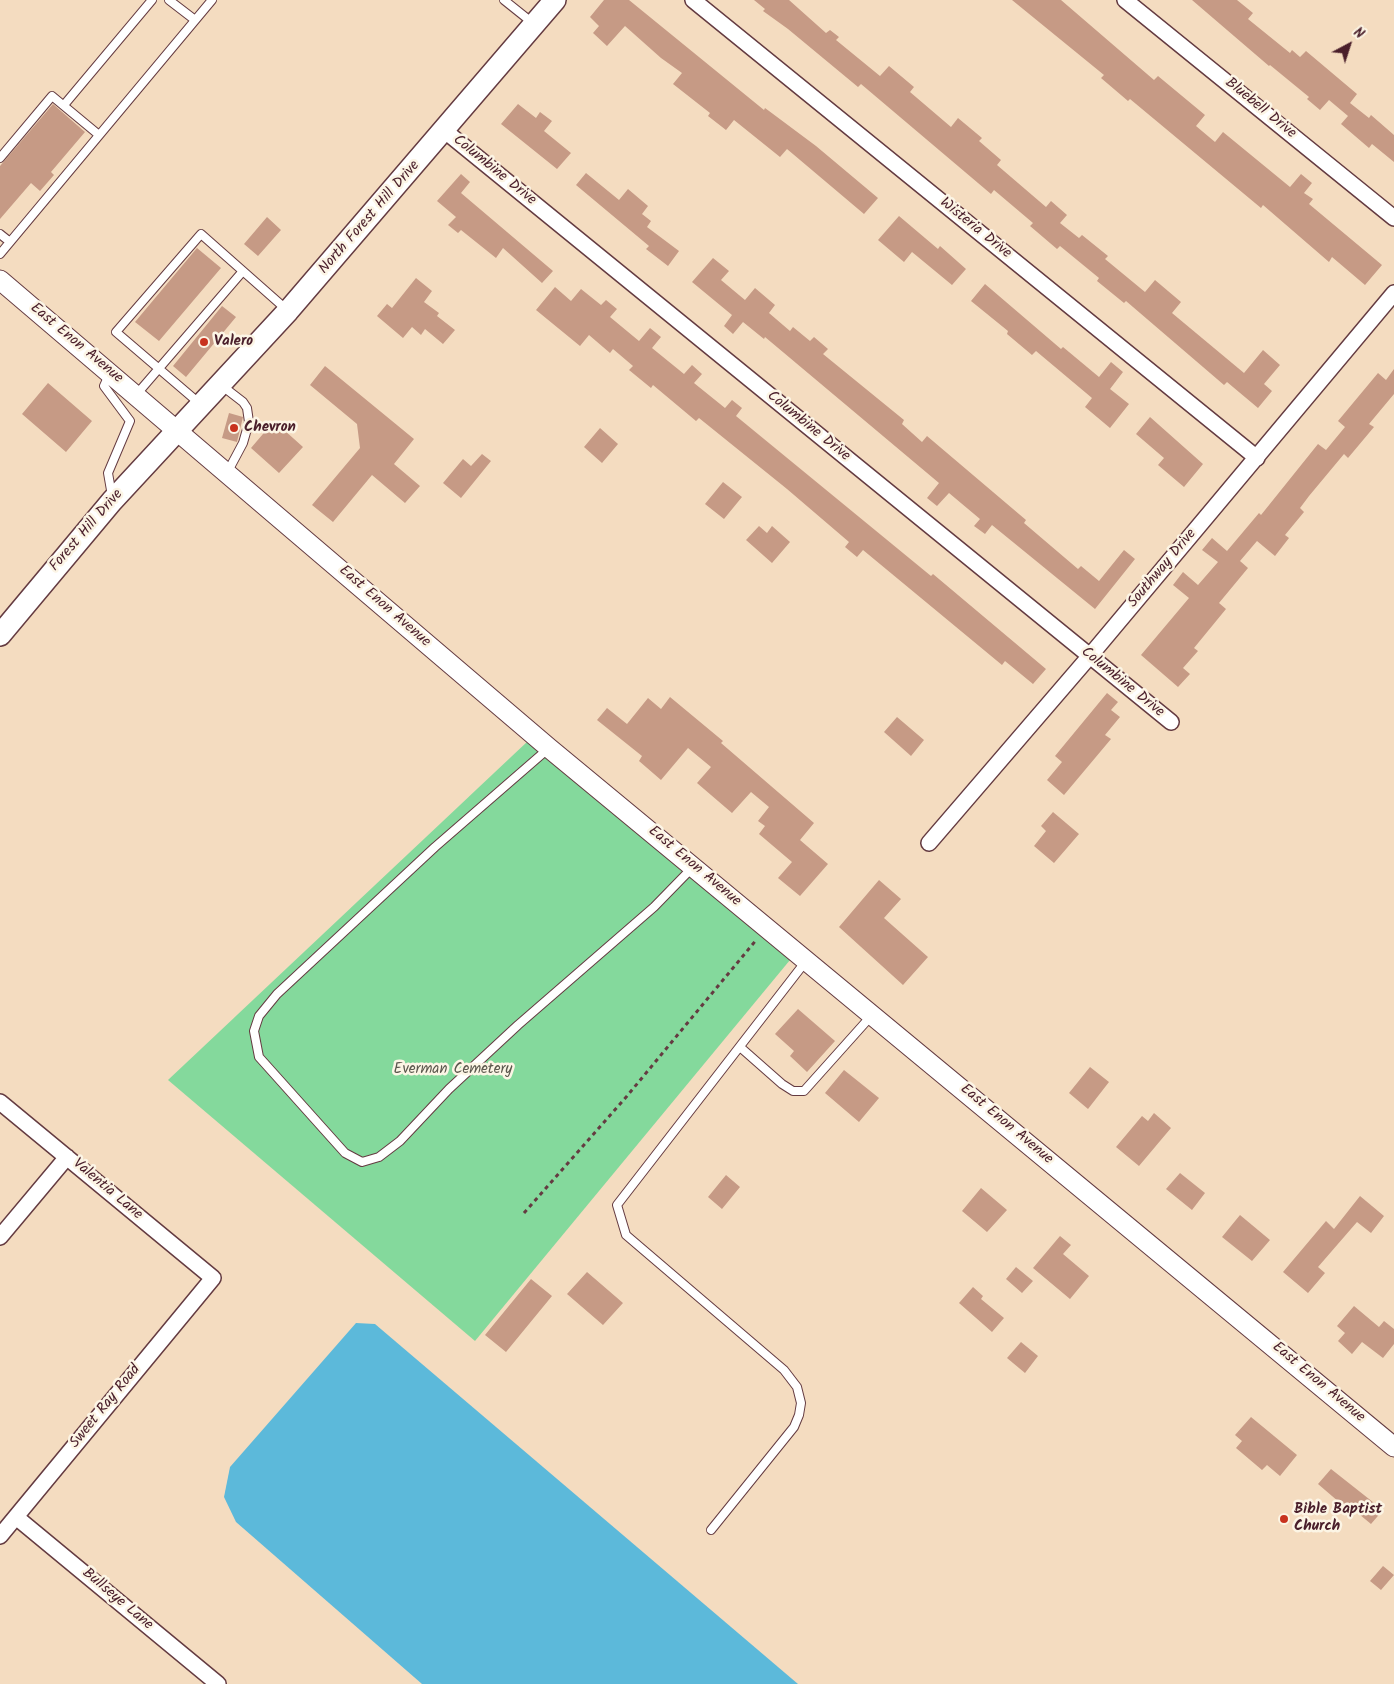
<!DOCTYPE html>
<html>
<head>
<meta charset="utf-8">
<style>
  body { margin:0 }
  #map { position:relative; width:1394px; height:1684px; overflow:hidden; background:#f4dcc0; font-family:Kalam,sans-serif }
  canvas { display:block }
  .north { position:absolute; left:1324px; top:20px; width:50px; height:50px; -webkit-text-stroke:4px #fcf5e5; paint-order:stroke; rotate:40deg; font-size:14px; font-weight:700; line-height:20px; text-align:center; color:#4a1f2b }
  .north::after { content:''; display:block; margin:auto; width:18px; height:22px; background:#4a1f2b; clip-path:polygon(50% 0,100% 100%,50% 72%,0 100%) }
</style>
</head>
<body>
<div id="map">
<canvas width="1394" height="1684"></canvas>
<div class="north">N</div>
</div>
<script>
const c = document.querySelector('canvas').getContext('2d');
c.lineJoin = 'round';
function fillPath(path, color) {
  c.fillStyle = color;
  c.fill(path, 'evenodd');
}
function poly(rows) {
  const path = new Path2D();
  for (const r of rows) {
    path.moveTo(r[0], r[1]);
    for (let i = 2; i < r.length; i += 2) path.lineTo(r[i], r[i + 1]);
  }
  return path;
}
function stroke(path, color, width, dash) {
  c.strokeStyle = color;
  c.lineWidth = width;
  c.lineCap = dash ? 'butt' : 'round';
  c.setLineDash(dash || []);
  c.stroke(path);
}
function label(font, color, halo, rows, align = 'center') {
  c.font = font + ' Kalam,sans-serif';
  c.lineWidth = 5;
  c.setLineDash([]);
  c.textBaseline = 'middle';
  c.strokeStyle = halo;
  c.fillStyle = color;
  for (const [text, x, y, turn = 0] of rows) {
    c.save();
    c.translate(x, y);
    c.rotate((+turn || 0) * Math.PI / 180);
    c.textAlign = isNaN(turn) ? turn : align;
    if (halo) c.strokeText(text, 0, 0);
    c.fillText(text, 0, 0);
    c.restore();
  }
}
fillPath(poly([
  [528,741,790,960,475,1341,168,1080]
]), '#84d99c');
fillPath(poly([
  [356,1323,375,1324,798,1684,422,1684,236,1522,224,1497,230,1467]
]), '#5cb9da');
fillPath(poly([
  [604,0,629,0,764,110,765,108,816,146,878,198,864,214,787,149,780,157,734,120,726,130,708,116,710,113,673,84,682,73,661,58,625,26,607,46,593,33,599,26,590,17],
  [754,0,789,0,826,33,830,30,839,37,836,40,880,76,889,66,914,87,910,92,951,127,958,118,982,138,979,141,1001,160,997,165,1046,207,1051,201,1067,215,1060,223,1079,238,1082,235,1108,256,1105,259,1145,292,1155,280,1181,302,1172,313,1244,373,1263,350,1280,365,1264,384,1272,391,1258,408,1227,382,1224,385,1126,301,1124,303,1097,281,1099,278,1060,246,1057,249,1030,226,1033,223,994,190,991,194,861,84,858,87,788,29,763,11,765,9],
  [1012,0,1061,0,1154,80,1158,76,1205,115,1196,126,1215,142,1223,132,1290,187,1301,174,1312,183,1304,193,1313,199,1309,204,1382,265,1365,285,1332,257,1329,262,1263,205,1261,208,1130,99,1128,101,1101,78,1104,75],
  [1192,0,1237,0,1253,13,1248,19,1290,53,1292,50,1300,57,1306,51,1357,94,1350,103,1369,118,1371,115,1394,135,1394,162,1372,144,1369,148,1341,124,1348,116,1329,100,1320,110,1307,99,1309,97,1270,65,1269,66],
  [53,104,85,132,51,172,54,175,40,191,31,183,0,219,0,166],
  [518,104,536,118,540,112,552,121,544,131,571,153,557,169,501,124],
  [586,173,619,200,628,189,648,206,642,214,651,221,647,227,679,251,668,266,646,249,649,246,576,185],
  [461,174,470,182,461,193,553,271,542,283,503,248,496,258,461,230,458,233,448,225,456,217,437,201],
  [899,216,938,249,940,246,966,269,952,285,912,252,904,262,878,240],
  [267,217,281,230,258,256,244,244],
  [197,248,221,268,159,341,135,322],
  [713,258,729,271,721,280,745,300,755,288,775,305,769,313,790,331,793,327,810,341,814,337,828,349,823,354,904,420,902,424,922,442,927,436,1026,520,1024,523,1078,569,1081,566,1099,581,1124,550,1135,559,1095,609,992,525,985,534,974,526,980,519,949,493,937,506,927,498,939,483,765,337,764,339,743,322,733,334,724,326,732,315,692,282],
  [416,278,432,291,424,302,439,313,437,316,455,330,443,344,425,329,421,335,412,327,403,338,377,316,387,304,392,308],
  [985,284,1061,349,1063,347,1099,377,1111,362,1123,372,1110,389,1129,404,1110,428,1085,407,1092,398,1036,351,1032,355,1007,334,1008,331,971,301],
  [555,287,571,301,581,289,601,305,606,300,617,309,610,317,639,341,650,328,661,337,652,348,684,374,692,365,702,374,694,383,725,408,732,400,742,408,736,416,931,576,933,574,1046,669,1033,684,1005,661,1002,665,863,550,857,557,845,547,849,542,787,489,699,418,696,421,653,385,651,388,629,370,633,366,613,349,610,353,589,335,580,346,536,310],
  [222,306,236,317,186,377,173,366],
  [325,366,414,439,394,464,420,486,405,503,372,475,333,522,312,505,360,448,357,424,310,385],
  [1394,369,1394,394,1369,424,1374,427,1348,458,1344,454,1309,496,1300,508,1304,512,1285,535,1289,538,1275,556,1257,541,1240,561,1248,568,1219,603,1226,609,1194,648,1198,651,1183,668,1190,674,1178,687,1141,655,1189,598,1173,585,1183,572,1198,585,1218,562,1202,550,1212,538,1227,551,1259,513,1261,515,1318,444,1326,450,1345,427,1338,421,1378,373,1386,380],
  [48,383,92,421,66,452,22,414],
  [229,413,243,417,237,442,222,438],
  [1150,417,1203,464,1184,487,1158,465,1164,458,1136,434],
  [274,421,303,447,279,473,251,448],
  [600,428,618,444,602,463,584,447],
  [482,454,491,461,461,498,443,483,463,459,471,466],
  [723,482,742,497,724,519,705,504],
  [759,526,767,533,772,526,790,542,772,563,746,540],
  [1107,693,1118,702,1111,710,1120,717,1105,735,1111,739,1064,795,1047,780,1062,762,1055,756],
  [670,697,723,741,721,743,814,823,800,840,828,864,800,896,778,878,792,862,759,834,765,826,758,821,769,807,751,792,732,813,697,783,711,767,688,748,661,780,639,761,642,756,597,720,607,708,627,724,648,698,661,709],
  [897,717,924,740,911,756,884,732],
  [1053,812,1079,834,1054,863,1034,846,1046,831,1041,826],
  [879,880,901,899,884,918,928,957,903,985,839,927],
  [798,1009,835,1041,807,1072,790,1056,794,1051,775,1034],
  [1090,1067,1109,1082,1088,1109,1069,1093],
  [844,1070,879,1098,859,1122,825,1093],
  [1154,1113,1171,1128,1139,1166,1116,1147,1142,1116,1148,1121],
  [1180,1173,1205,1193,1192,1210,1166,1189],
  [726,1175,740,1187,722,1209,708,1197],
  [981,1188,1007,1210,987,1232,962,1211],
  [1360,1196,1384,1216,1371,1233,1357,1222,1318,1267,1325,1273,1308,1293,1283,1272,1326,1221,1334,1229],
  [1240,1215,1270,1240,1252,1261,1222,1237],
  [1060,1236,1071,1245,1063,1254,1089,1276,1070,1299,1033,1268],
  [1016,1267,1033,1281,1022,1293,1006,1279],
  [587,1272,623,1303,603,1325,567,1294],
  [531,1279,552,1296,506,1352,485,1335],
  [973,1287,983,1296,981,1299,1004,1318,992,1332,959,1303],
  [1354,1306,1379,1327,1384,1321,1394,1329,1394,1344,1383,1358,1362,1342,1352,1354,1338,1341,1345,1333,1337,1326],
  [1021,1342,1038,1356,1025,1373,1007,1358],
  [1251,1417,1297,1455,1280,1476,1267,1465,1262,1470,1236,1448,1242,1441,1235,1435],
  [1331,1469,1383,1510,1371,1524,1348,1505,1346,1508,1318,1484],
  [1383,1566,1394,1575,1381,1590,1370,1581]
]), '#c69a85');
const service = poly([
  [169,0,195,20],
  [504,0,534,24],
  [64,105,152,0],
  [0,158,52,96,99,135],
  [0,234,10,242],
  [0,254,212,0],
  [109,375,104,386,130,421,108,473,112,496],
  [221,385,243,402,247,408,249,422,243,443,227,473],
  [136,395,243,271],
  [199,403,116,332,201,234,287,310],
  [549,748,435,847,277,994,259,1016,254,1031,259,1057,345,1153,362,1162,379,1157,400,1141,449,1089,518,1025,654,907,693,867],
  [740,1047,782,1084,793,1091,804,1091,872,1015],
  [711,1530,794,1427,799,1415,801,1403,797,1387,784,1370,626,1235,617,1205,806,961]
]);
const minor = poly([
  [693,0,1257,458],
  [1125,0,1394,218],
  [445,131,1171,722],
  [929,843,1089,657,1394,293],
  [0,1102,213,1278,0,1536],
  [0,1237,67,1157],
  [16,1517,218,1684]
]);
const tertiary = poly([
  [0,280,549,748,1394,1447]
]);
const secondary = poly([
  [0,635,112,501,288,311,555,0]
]);
stroke(service, '#643b41', 10);
stroke(minor, '#643b41', 18);
stroke(tertiary, '#643b41', 21);
stroke(secondary, '#643b41', 24);
stroke(poly([
  [524,1213,627,1096,757,939]
]), '#643b41', 3, [4, 4]);
stroke(service, '#fff', 8);
stroke(minor, '#fff', 15);
stroke(tertiary, '#fff', 19);
stroke(secondary, '#fff', 21);
for (const [x, y, r, color] of [
  [204,342,5,"#c8321e"],
  [234,428,5,"#c8321e"],
  [1284,1519,5,"#c8321e"]
]) {
  const dot = new Path2D();
  dot.arc(x, y, r, 0, 2 * Math.PI);
  c.fillStyle = color;
  c.fill(dot);
  stroke(dot, '#fcf5e5', 2);
}
label('15px', '#4a1f2b', '#fcf5e5', [
  ["Bluebell Drive",1260,109,39],
  ["Columbine Drive",494,171,39],
  ["North Forest Hill Drive",370,218,-49],
  ["Wisteria Drive",975,229,39],
  ["East Enon Avenue",76,344,40],
  ["Columbine Drive",808,427,39],
  ["Forest Hill Drive",87,531,-49],
  ["Southway Drive",1163,569,-50],
  ["East Enon Avenue",384,607,41],
  ["Columbine Drive",1122,683,39],
  ["East Enon Avenue",694,867,40],
  ["East Enon Avenue",1006,1125,40],
  ["Valentia Lane",107,1190,40],
  ["East Enon Avenue",1318,1383,40],
  ["Sweet Ray Road",106,1407,-51],
  ["Bullseye Lane",117,1600,40]
]);
label('bold 15px', '#4a1f2b', '#fcf5e5', [
  ["Valero",214,342],
  ["Chevron",244,428],
  ["Bible Baptist",1294,1510],
  ["Church",1294,1527]
], 'left');
label('15px', '#5b574d', '#fcf5e5', [
  ["Everman Cemetery",453,1070]
]);
</script>
</body>
</html>
